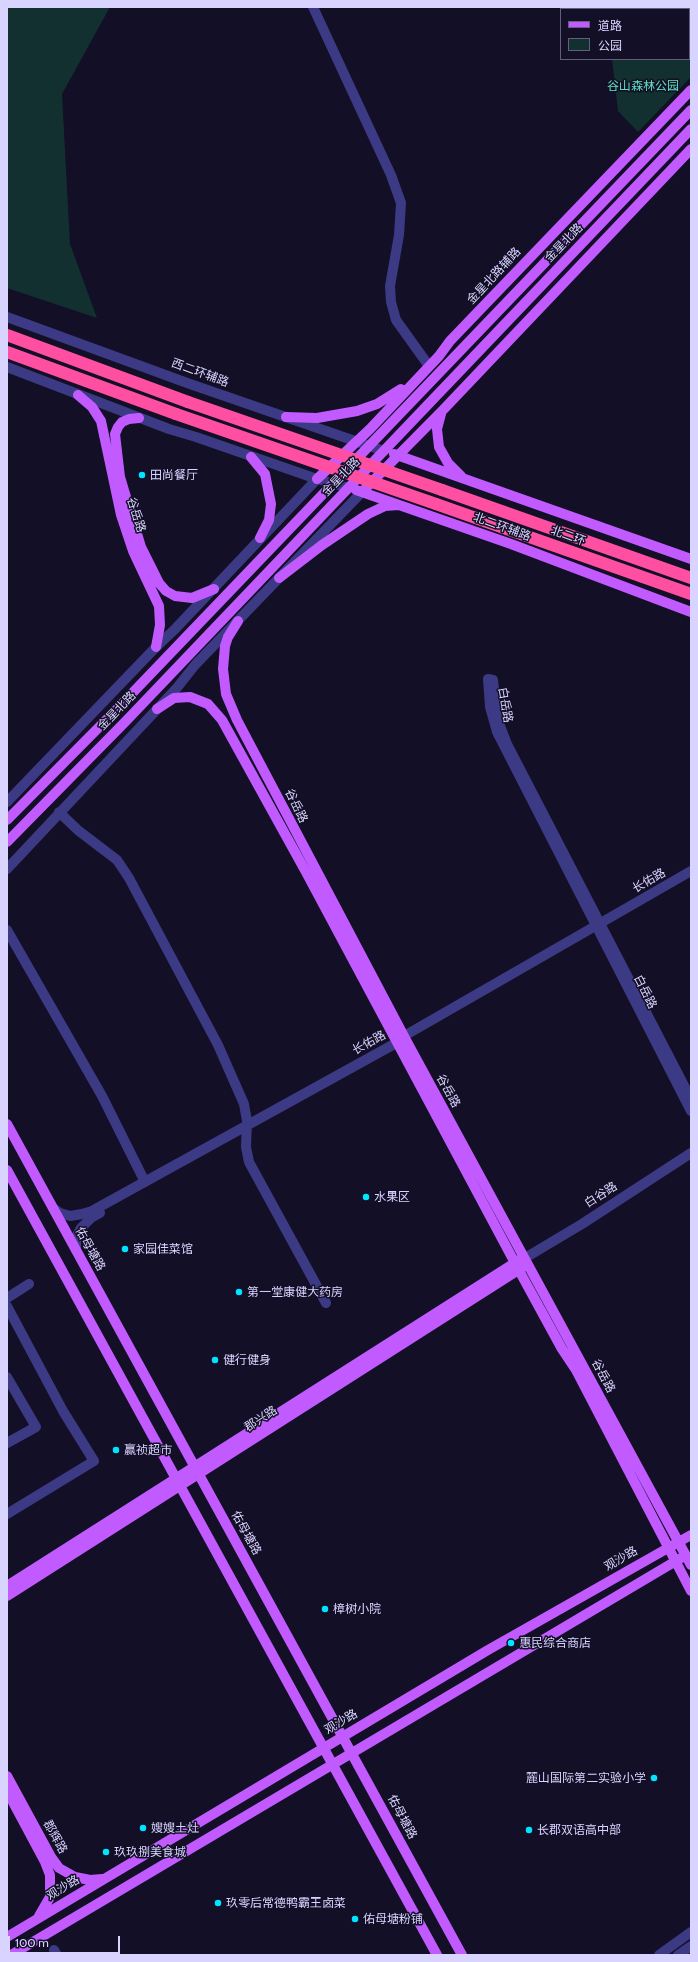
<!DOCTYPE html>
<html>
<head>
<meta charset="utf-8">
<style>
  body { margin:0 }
  #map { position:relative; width:698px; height:1962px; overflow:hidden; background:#130f26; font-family:Cabin,"Noto Sans SC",sans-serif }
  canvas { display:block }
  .frame { position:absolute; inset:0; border:8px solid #d9d4ff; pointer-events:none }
  .legend { position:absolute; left:560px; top:8px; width:130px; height:52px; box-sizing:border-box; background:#130f26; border:1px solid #625e7d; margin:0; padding:5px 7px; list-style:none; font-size:12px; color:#d9d4ff }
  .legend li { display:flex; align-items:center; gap:8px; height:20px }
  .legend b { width:20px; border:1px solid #625e7d }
  .scale { position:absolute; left:8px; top:1936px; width:112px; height:18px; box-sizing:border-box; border:2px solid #d9d4ff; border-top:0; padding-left:5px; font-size:12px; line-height:14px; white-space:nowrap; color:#d9d4ff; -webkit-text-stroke:3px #130f26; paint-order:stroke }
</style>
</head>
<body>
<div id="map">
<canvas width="698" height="1962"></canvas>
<div class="frame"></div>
<ul class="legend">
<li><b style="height:5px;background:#c25bff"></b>道路</li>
<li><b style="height:11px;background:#12302f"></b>公园</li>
</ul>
<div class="scale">100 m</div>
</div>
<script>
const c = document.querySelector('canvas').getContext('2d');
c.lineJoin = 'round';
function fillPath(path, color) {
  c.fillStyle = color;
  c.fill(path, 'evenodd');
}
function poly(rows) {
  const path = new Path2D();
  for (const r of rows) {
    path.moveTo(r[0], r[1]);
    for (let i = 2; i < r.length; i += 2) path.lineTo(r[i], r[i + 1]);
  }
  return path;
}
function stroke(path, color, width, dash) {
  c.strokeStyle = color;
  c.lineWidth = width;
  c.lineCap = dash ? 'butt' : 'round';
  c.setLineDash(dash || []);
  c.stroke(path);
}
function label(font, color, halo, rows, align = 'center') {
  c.font = font + ' Cabin,"Noto Sans SC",sans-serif';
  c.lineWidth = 3;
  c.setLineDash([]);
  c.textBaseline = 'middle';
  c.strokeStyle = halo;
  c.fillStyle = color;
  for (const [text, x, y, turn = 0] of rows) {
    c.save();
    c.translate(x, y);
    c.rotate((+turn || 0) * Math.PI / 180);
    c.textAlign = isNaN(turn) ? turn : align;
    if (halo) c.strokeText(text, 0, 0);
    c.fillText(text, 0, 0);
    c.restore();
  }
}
fillPath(poly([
  [7,7,110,7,62,94,70,244,97,318,7,288],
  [620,7,691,7,691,77,638,132,618,111,612,59,689,59,689,9,620,9]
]), '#12302f');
stroke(poly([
  [313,7,391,175,401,203,399,235,390,286,391,302,396,320,429,366],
  [7,317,190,384,384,451],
  [7,367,169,429,196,437,317,479,349,488],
  [7,802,156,647,176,628,317,479],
  [59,812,79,831,117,860,129,878,218,1045,244,1104,247,1121,246,1147,249,1162,326,1303],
  [7,869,176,689,195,665,362,492],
  [7,930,102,1096,145,1182],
  [691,1099,507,744,497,718,493,680,488,679,490,707,497,732,691,1111],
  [53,1208,60,1213,70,1216,82,1214,92,1211,398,1042,404,1036,418,1028,691,871],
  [76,1250,76,1237,81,1228,91,1218,100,1213],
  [525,1258,582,1224,691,1153],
  [7,1298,29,1284],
  [7,1306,63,1411,94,1461,7,1514],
  [7,1377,36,1427,7,1443],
  [54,1950,57,1955],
  [659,1955,691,1932],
  [678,1955,691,1946]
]), '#3d3a85', 10);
stroke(poly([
  [78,395,92,407,101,421,121,515,133,551,159,606,160,625,156,647],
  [441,414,437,429,439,447,448,463,461,476],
  [286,417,317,418,357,411,377,404,401,389],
  [139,418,129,419,122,422,118,427,115,434,120,477,141,547,159,583,166,591,175,596,192,598,214,589],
  [394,454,691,559],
  [251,457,265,474,271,504,269,520,260,538],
  [317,479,370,429,439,356,450,341,691,90],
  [356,490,511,544,691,612],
  [362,492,443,410,691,149],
  [279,578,322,545,368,514,385,506,399,505],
  [238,621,228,637,225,646,223,669,226,694,237,720,406,1040,691,1565],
  [157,709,174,698,190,697,208,704,222,720,306,872,515,1263,562,1349,576,1370,691,1591],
  [7,820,118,708,691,110],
  [7,842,126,721,691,129],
  [7,1124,462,1955],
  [7,1170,437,1955],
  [7,1586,521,1259],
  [7,1596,523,1267],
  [7,1776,51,1857,59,1868,75,1877,90,1880,102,1879],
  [7,1791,45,1862,50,1875,50,1897,39,1916],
  [7,1937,488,1650,691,1535],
  [11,1955,681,1558]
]), '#c25bff', 10);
stroke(poly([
  [7,335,188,402],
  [7,352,176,414],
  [442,490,691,578],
  [436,504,691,594]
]), '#ff4fa3', 12);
stroke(poly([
  [188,402,442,490],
  [176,414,436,504]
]), '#ff4fa3', 12);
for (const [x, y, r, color] of [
  [142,475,4,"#00e5ff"],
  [366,1197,4,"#00e5ff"],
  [125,1249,4,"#00e5ff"],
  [239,1292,4,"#00e5ff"],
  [215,1360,4,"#00e5ff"],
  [116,1450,4,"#00e5ff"],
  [325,1609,4,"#00e5ff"],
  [511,1643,4,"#00e5ff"],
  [654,1778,4,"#00e5ff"],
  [143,1828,4,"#00e5ff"],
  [529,1830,4,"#00e5ff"],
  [106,1852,4,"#00e5ff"],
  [218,1903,4,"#00e5ff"],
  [355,1919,4,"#00e5ff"]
]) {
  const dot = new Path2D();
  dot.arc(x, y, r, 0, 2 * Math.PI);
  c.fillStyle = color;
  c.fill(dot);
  stroke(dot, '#130f26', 1.5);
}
label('12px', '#5fe0c0', '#130f26', [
  ["谷山森林公园",643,86]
]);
label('12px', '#d9d4ff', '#130f26', [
  ["金星北路",564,243,-46],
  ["金星北路辅路",494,276,-47],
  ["西二环辅路",200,373,20],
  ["金星北路",341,477,-46],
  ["谷岳路",136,515,73],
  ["北二环辅路",502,527,20],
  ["北二环",568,536,20],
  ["白岳路",505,705,80],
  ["金星北路",117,711,-46],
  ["谷岳路",296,806,64],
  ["长佑路",649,881,-30],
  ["白岳路",645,992,63],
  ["长佑路",369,1043,-29],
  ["谷岳路",448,1091,61],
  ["白谷路",601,1195,-33],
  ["佑母塘路",90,1249,61],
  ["谷岳路",603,1376,62],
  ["郡兴路",261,1419,-33],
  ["佑母塘路",246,1533,61],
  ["观沙路",621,1559,-30],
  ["观沙路",341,1722,-31],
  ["佑母塘路",402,1817,62],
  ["郡辉路",55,1837,61],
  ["观沙路",63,1888,-31]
]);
label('12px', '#d9d4ff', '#130f26', [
  ["田尚餐厅",150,475],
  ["水果区",374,1197],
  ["家园佳菜馆",133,1249],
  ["第一堂康健大药房",247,1292],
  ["健行健身",223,1360],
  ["赢祯超市",124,1450],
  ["樟树小院",333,1609],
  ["惠民综合商店",519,1643],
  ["麓山国际第二实验小学",646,1778,"right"],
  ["嫂嫂土灶",151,1828],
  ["长郡双语高中部",537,1830],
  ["玖玖捌美食城",114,1852],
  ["玖零后常德鸭霸王卤菜",226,1903],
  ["佑母塘粉铺",363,1919]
], 'left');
</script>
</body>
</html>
